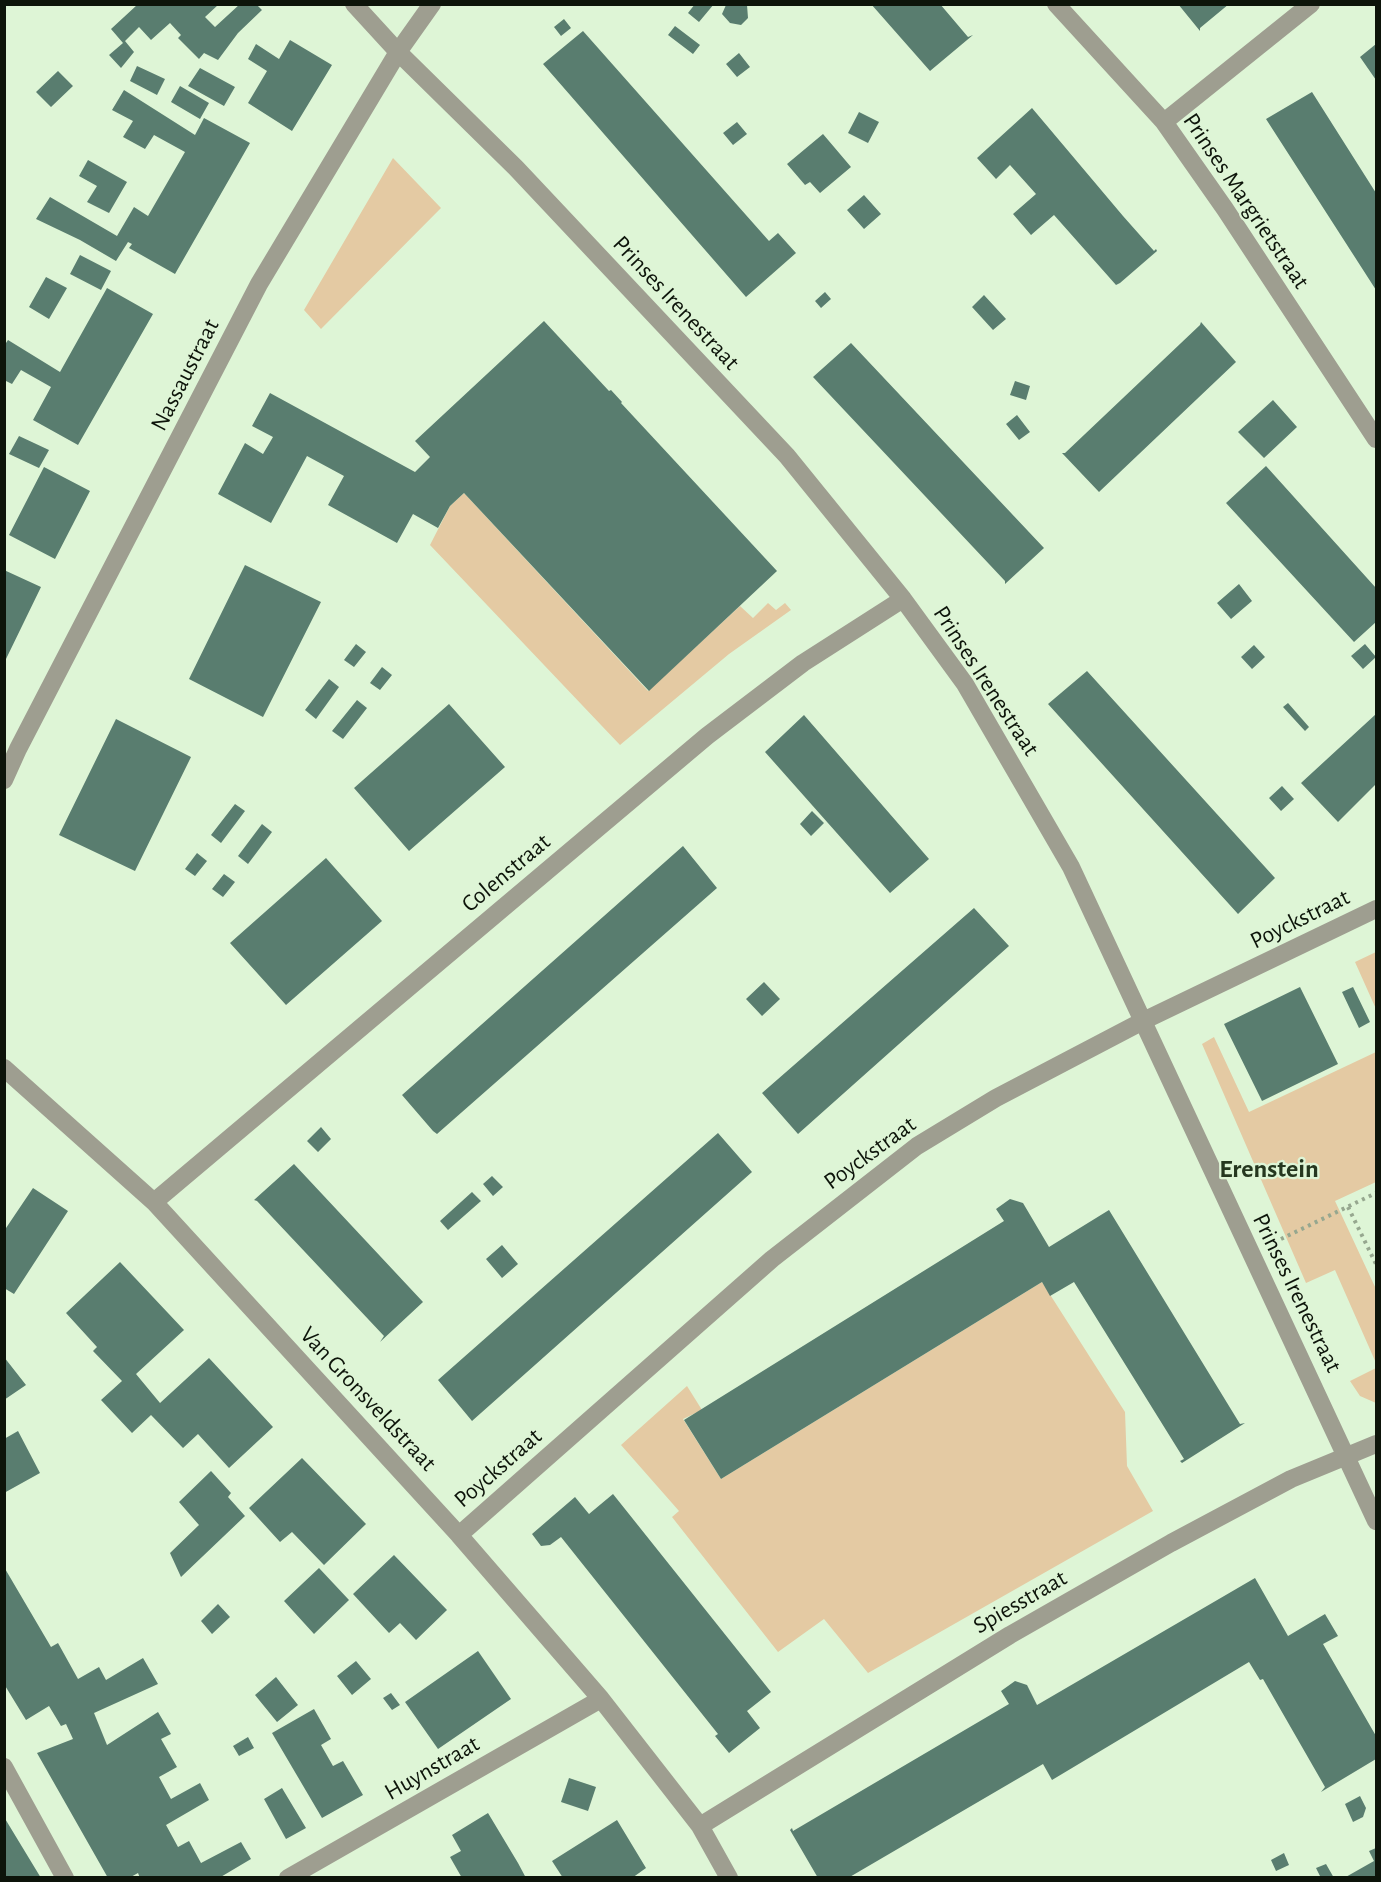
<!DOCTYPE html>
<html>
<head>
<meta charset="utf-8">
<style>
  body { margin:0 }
  #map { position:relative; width:1381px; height:1882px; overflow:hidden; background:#def5d6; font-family:"Alegreya Sans",sans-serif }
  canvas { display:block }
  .frame { position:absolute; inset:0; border:6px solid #0d140a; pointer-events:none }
</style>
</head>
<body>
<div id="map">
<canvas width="1381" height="1882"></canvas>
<div class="frame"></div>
</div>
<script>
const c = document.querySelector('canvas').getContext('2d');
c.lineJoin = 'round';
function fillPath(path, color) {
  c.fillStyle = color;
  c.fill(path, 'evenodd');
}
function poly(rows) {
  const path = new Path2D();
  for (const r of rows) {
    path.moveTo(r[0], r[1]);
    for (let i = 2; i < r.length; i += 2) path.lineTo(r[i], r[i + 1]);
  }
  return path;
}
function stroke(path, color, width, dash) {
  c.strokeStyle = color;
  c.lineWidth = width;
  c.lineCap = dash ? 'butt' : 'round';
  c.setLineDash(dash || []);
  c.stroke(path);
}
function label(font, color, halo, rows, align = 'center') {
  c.font = font + ' "Alegreya Sans",sans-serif';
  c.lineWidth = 4.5;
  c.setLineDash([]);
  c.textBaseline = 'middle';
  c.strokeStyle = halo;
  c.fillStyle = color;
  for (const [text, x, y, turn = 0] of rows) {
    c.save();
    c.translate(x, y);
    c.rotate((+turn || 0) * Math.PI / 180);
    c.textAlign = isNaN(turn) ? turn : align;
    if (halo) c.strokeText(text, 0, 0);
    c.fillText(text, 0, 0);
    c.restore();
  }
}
fillPath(poly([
  [393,158,441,208,321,329,304,310],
  [464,493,648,691,740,606,753,618,768,603,776,610,785,603,791,610,729,654,620,745,430,545,450,506],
  [1376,952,1376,1009,1355,962],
  [1214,1037,1249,1112,1376,1052,1376,1182,1335,1201,1376,1289,1376,1363,1335,1270,1306,1283,1202,1044],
  [1042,1282,1125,1412,1127,1466,1153,1511,868,1673,824,1619,778,1652,672,1517,679,1511,621,1445,687,1386,702,1410,683,1419,721,1479],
  [1376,1368,1376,1403,1360,1396,1350,1381]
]), '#e4caa3');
fillPath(poly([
  [240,4,256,4,262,10,238,33,218,60,204,53,199,59,178,38,181,35,170,23,151,40,139,27,125,41,134,52,121,68,109,55,123,43,111,29,137,5,218,5,205,17,215,27],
  [695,4,714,4,699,22,688,13],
  [871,4,940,4,968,37,973,35,930,71],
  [1178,4,1229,4,1200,28,1200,31],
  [726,5,747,5,748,18,741,25,730,23,722,14],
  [564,19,571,28,561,36,554,27],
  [675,26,700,45,693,54,668,35],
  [583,31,769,241,778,233,796,253,746,297,543,64],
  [290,40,332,65,292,131,248,103,267,71,248,59,256,44,279,59],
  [1376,44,1376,80,1360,57],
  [739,53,750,67,737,77,726,64],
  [137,66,165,79,157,95,130,81],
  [200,68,235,87,224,106,188,86],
  [58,71,73,86,51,107,36,92],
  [180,86,209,103,200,119,171,102],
  [124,90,195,135,204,118,250,143,175,274,129,248,132,244,128,242,116,261,80,240,36,219,50,197,117,236,134,207,148,216,185,152,154,135,145,149,123,137,133,121,112,110],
  [1312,92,1376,193,1376,290,1266,119],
  [1032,108,1123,216,1154,251,1156,249,1157,251,1120,283,1116,285,1054,215,1031,235,1013,214,1036,194,1010,165,996,179,977,158],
  [859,112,879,122,868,143,848,133],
  [737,122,747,134,733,145,723,133],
  [823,134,851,167,820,193,810,182,805,185,787,164],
  [88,160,127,182,109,213,87,202,97,186,79,176],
  [864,195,881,214,864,229,847,210],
  [80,255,111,271,101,290,70,274],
  [46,277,67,288,49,319,29,307],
  [107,288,153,314,78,445,33,420,51,387,21,370,12,384,4,380,4,346,8,340,60,372],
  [825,292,831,299,821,308,815,301],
  [984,295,1006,319,993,330,972,307],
  [544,321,609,391,611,390,622,402,621,403,777,571,649,691,464,493,450,506,438,528,413,514,397,543,328,505,344,476,307,456,271,523,218,494,245,443,263,454,273,437,252,426,270,393,415,472,430,457,415,441],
  [1201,322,1236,362,1099,492,1062,453,1065,453,1200,325],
  [851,343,1044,548,1005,584,1005,581,813,377],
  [1015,381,1030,386,1026,400,1010,395],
  [1273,400,1297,427,1264,458,1238,432],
  [1017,415,1030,432,1019,440,1006,424],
  [19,436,49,450,39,468,9,454],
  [1266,466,1376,588,1376,622,1354,642,1226,503],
  [44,467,90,491,55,559,9,535],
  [245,565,321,602,263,717,189,679],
  [4,570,41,587,6,659,4,658],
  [1239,584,1252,601,1231,619,1217,603],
  [356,644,366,652,354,667,344,660],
  [1365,644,1376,657,1363,669,1351,656],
  [1254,645,1265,657,1252,669,1241,657],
  [382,667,392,675,380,690,370,683],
  [1087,671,1275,878,1238,914,1048,704],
  [329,679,339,687,316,719,305,710],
  [357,700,367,708,343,739,332,731],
  [1288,703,1309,727,1305,731,1283,707],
  [449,704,505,767,409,851,354,788],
  [1376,714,1376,784,1338,822,1301,783],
  [804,715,929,859,890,893,765,752],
  [116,719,191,757,135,871,59,835],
  [1282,786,1294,799,1281,811,1269,798],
  [235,804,245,811,221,843,211,835],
  [812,811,824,823,811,836,800,824],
  [262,824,272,832,248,864,238,856],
  [683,846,717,888,437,1134,433,1131,402,1095],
  [197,853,207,861,195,876,185,869],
  [326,858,382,921,286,1005,230,943],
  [224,874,235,882,223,897,212,889],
  [974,908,1009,946,798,1134,762,1093],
  [764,982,780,999,762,1016,746,999],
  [1300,987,1338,1064,1262,1101,1224,1024],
  [1353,987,1370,1022,1359,1028,1342,992],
  [321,1127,331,1139,318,1152,307,1141],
  [718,1133,752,1172,472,1421,438,1380],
  [294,1164,423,1302,380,1342,384,1336,257,1201,254,1200],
  [492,1176,503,1187,493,1196,483,1184],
  [33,1188,68,1211,14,1294,4,1288,4,1231],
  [472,1192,481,1201,448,1230,440,1221],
  [1010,1199,1023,1203,1049,1247,1109,1210,1240,1424,1245,1423,1182,1463,1180,1461,1184,1459,1074,1282,1050,1296,1042,1282,721,1479,684,1420,1004,1221,996,1209],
  [502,1245,518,1264,502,1278,486,1259],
  [120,1262,184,1330,136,1374,160,1403,209,1358,273,1427,229,1468,198,1434,183,1448,151,1415,132,1433,101,1400,122,1381,93,1351,97,1347,66,1313],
  [4,1357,26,1385,4,1400],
  [18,1431,40,1473,4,1493,4,1439],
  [302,1458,366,1524,324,1565,292,1532,280,1542,249,1508],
  [211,1471,231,1493,228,1497,245,1516,181,1577,170,1553,199,1525,179,1502],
  [613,1494,771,1692,747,1711,760,1728,729,1753,715,1736,718,1734,561,1537,550,1545,541,1546,532,1534,575,1497,589,1514],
  [394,1555,447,1610,416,1640,400,1623,389,1633,353,1594],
  [4,1567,51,1647,58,1643,78,1679,99,1667,106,1680,143,1658,158,1684,94,1713,107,1745,158,1712,171,1734,161,1739,177,1767,159,1777,171,1799,200,1783,209,1800,166,1825,178,1847,189,1841,201,1863,241,1842,251,1859,219,1878,140,1878,138,1873,129,1878,108,1878,37,1753,73,1739,66,1724,61,1726,49,1706,26,1720,4,1684],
  [319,1568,349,1600,314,1634,284,1601],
  [1255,1578,1288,1636,1325,1614,1338,1636,1323,1644,1376,1736,1376,1759,1321,1792,1325,1787,1263,1679,1260,1680,1249,1662,1052,1780,1043,1764,848,1878,818,1878,790,1830,792,1828,793,1831,1009,1704,1001,1691,1015,1681,1027,1685,1037,1705],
  [218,1604,230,1617,212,1634,201,1621],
  [478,1651,511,1699,438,1749,405,1702],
  [356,1661,371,1679,352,1695,337,1676],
  [276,1677,298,1705,277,1722,255,1695],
  [391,1693,400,1705,392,1710,383,1698],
  [314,1709,331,1739,321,1745,333,1766,343,1761,363,1795,322,1818,272,1733],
  [248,1737,254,1748,239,1756,233,1746],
  [569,1778,596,1787,588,1811,561,1802],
  [282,1788,306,1828,286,1839,264,1799],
  [1360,1796,1366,1808,1363,1817,1353,1822,1345,1804],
  [488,1813,518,1863,526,1878,462,1878,450,1857,461,1851,452,1835],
  [4,1817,41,1878,4,1878],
  [617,1820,646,1868,632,1878,563,1878,552,1861],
  [1376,1848,1376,1878,1344,1878,1374,1861,1369,1851],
  [1284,1853,1289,1865,1276,1871,1271,1860],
  [1326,1864,1334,1878,1321,1878,1316,1868]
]), '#597d6f');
stroke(poly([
  [1348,1207,1376,1264],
  [1281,1239,1376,1193]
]), '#96a78f', 4, [3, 4.5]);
stroke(poly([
  [354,4,398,52,516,168,787,456,903,599,965,684,1071,867,1376,1521],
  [1056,4,1164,122,1225,209,1376,439],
  [1164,122,1311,4],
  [4,780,18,749,259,284,398,52,432,4],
  [4,1068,154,1202,459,1535,601,1699,700,1826,729,1878],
  [154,1202,707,736,803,663,903,599],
  [459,1535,772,1259,917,1146,996,1098,1143,1021,1376,909],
  [4,1767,65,1878],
  [700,1826,1010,1635,1171,1543,1291,1479,1376,1444],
  [288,1878,601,1699]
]), '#9e9e90', 18);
label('24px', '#0d140a', '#def5d6', [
  ["Prinses Margrietstraat",1246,201,56],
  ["Prinses Irenestraat",676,303,47],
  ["Nassaustraat",185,375,-63],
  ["Prinses Irenestraat",986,681,57],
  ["Colenstraat",506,873,-40],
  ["Poyckstraat",1300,919,-26],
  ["Poyckstraat",870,1153,-36],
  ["Prinses Irenestraat",1297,1293,64],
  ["Van Gronsveldstraat",368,1399,47],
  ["Poyckstraat",498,1468,-41],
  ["Spiesstraat",1020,1602,-30],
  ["Huynstraat",432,1768,-30]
]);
label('bold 26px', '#25371f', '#def5d6', [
  ["Erenstein",1269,1169]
]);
</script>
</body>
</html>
